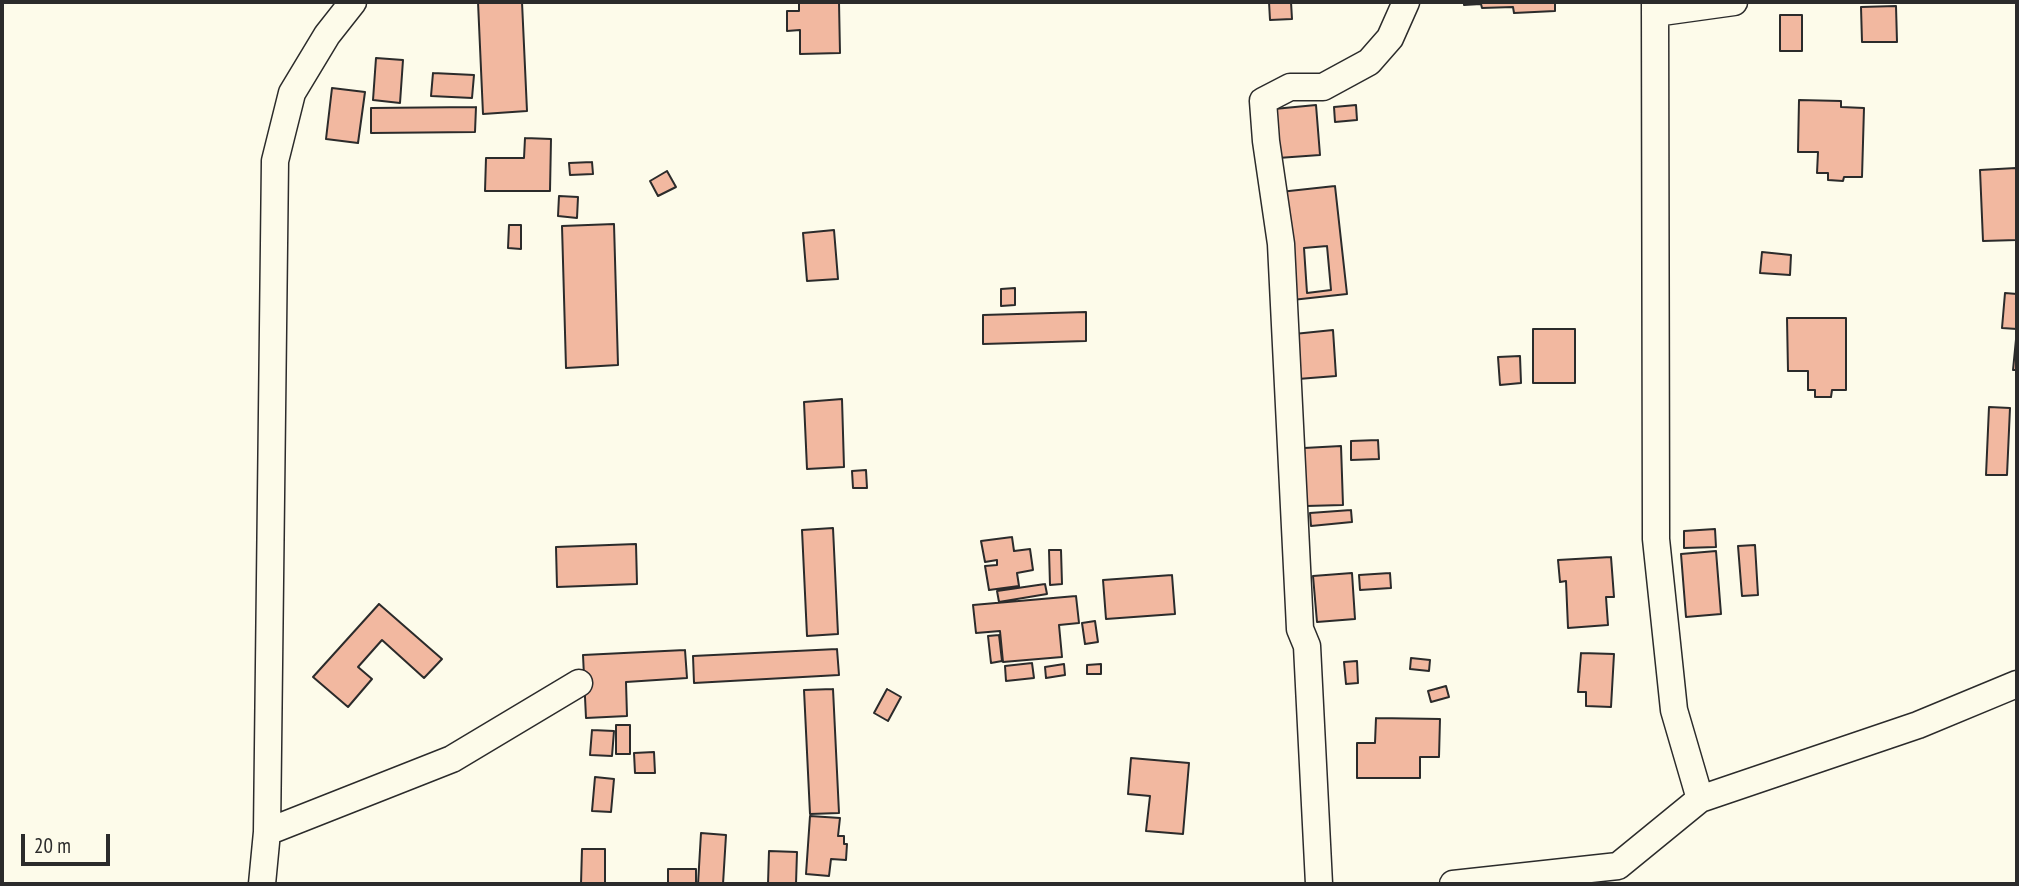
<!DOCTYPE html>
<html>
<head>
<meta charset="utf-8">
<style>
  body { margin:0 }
  #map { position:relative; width:2019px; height:886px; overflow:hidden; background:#fdfbea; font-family:"PT Sans Narrow",sans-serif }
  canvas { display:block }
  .frame { position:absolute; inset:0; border:4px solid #2b2b2b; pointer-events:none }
  .scale { position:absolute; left:21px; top:834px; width:89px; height:32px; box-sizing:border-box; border:4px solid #2b2b2b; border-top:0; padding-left:9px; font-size:21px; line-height:24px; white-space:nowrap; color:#2b2b2b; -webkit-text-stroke:5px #fdfbea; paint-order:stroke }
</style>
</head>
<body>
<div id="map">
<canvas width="2019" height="886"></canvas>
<div class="frame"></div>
<div class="scale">20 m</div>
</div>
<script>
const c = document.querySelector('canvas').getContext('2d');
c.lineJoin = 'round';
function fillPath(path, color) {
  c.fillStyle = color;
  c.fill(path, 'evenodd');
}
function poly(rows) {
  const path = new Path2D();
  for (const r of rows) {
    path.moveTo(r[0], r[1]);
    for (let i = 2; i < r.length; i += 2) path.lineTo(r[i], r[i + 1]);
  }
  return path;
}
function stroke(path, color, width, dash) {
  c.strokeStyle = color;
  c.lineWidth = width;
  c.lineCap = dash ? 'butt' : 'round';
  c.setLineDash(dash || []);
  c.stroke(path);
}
const building = poly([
  [478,2,522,2,527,111,483,114,478,2],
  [799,2,839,2,840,53,800,54,800,30,787,31,787,11,799,11,799,2],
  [1269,2,1291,2,1292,19,1270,20,1269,2],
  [1464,2,1555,2,1555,11,1514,13,1513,7,1482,8,1481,4,1464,5,1464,2],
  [1896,6,1897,42,1862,42,1861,7,1896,6],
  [1780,15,1802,15,1802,51,1780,51,1780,15],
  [376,58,403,60,400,103,373,100,376,58],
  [433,73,474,75,472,98,431,96,433,73],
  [332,88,365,92,358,143,326,139,332,88],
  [1799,100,1841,101,1841,107,1864,108,1862,177,1844,177,1843,181,1828,180,1828,173,1817,173,1818,152,1798,152,1799,100],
  [1316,105,1320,155,1278,158,1274,109,1316,105],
  [1356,105,1357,120,1335,122,1334,107,1356,105],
  [476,107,475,132,371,133,371,108,476,107],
  [525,138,551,139,550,191,485,191,486,158,524,158,525,138],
  [592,162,593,174,570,175,569,163,592,162],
  [2016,168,2017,240,1983,241,1980,170,2016,168],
  [667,171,676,187,658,196,650,181,667,171],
  [1335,186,1347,294,1292,300,1280,192,1335,186],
  [1327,246,1331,290,1307,293,1304,248,1327,246],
  [559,196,578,197,577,218,558,216,559,196],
  [614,224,618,365,566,368,562,226,614,224],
  [509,225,521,225,521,249,508,248,509,225],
  [834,230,838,279,807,281,803,233,834,230],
  [1762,252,1791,255,1790,275,1760,273,1762,252],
  [1015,288,1015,305,1001,306,1001,289,1015,288],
  [2005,293,2017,294,2017,370,2013,370,2017,329,2002,328,2005,293],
  [1086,312,1086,341,983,344,983,315,1086,312],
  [1787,318,1846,318,1846,390,1832,390,1831,397,1815,397,1815,390,1808,390,1808,371,1788,371,1787,318],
  [1533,329,1575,329,1575,383,1533,383,1533,329],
  [1333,330,1336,376,1298,379,1294,334,1333,330],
  [1520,356,1521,383,1500,385,1498,357,1520,356],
  [842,399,844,467,807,469,804,402,842,399],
  [1989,407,2010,408,2007,475,1986,475,1989,407],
  [1378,440,1379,459,1351,460,1351,441,1378,440],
  [1341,446,1343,505,1306,506,1304,448,1341,446],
  [866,470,867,488,853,488,852,471,866,470],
  [1351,510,1352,522,1311,526,1310,513,1351,510],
  [833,528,838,634,807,636,802,530,833,528],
  [1715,529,1716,547,1684,548,1684,531,1715,529],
  [1012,537,1014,551,1030,549,1033,570,1017,573,1019,586,989,590,985,566,997,565,997,560,985,562,981,541,1012,537],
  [636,544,637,584,557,587,556,547,636,544],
  [1755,545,1758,595,1742,596,1738,546,1755,545],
  [1049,550,1061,550,1062,584,1050,585,1049,550],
  [1716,551,1721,614,1686,617,1681,554,1716,551],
  [1611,557,1614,597,1606,597,1608,625,1568,628,1566,581,1560,582,1558,560,1611,557],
  [1352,573,1355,619,1317,622,1313,576,1352,573],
  [1390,573,1391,588,1360,590,1359,575,1390,573],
  [1172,575,1175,614,1106,619,1103,580,1172,575],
  [1045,584,1047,594,999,602,997,591,1045,584],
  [1076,596,1079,623,1059,625,1062,657,1003,662,1000,631,976,633,973,605,1076,596],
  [379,604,442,659,424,678,382,640,358,667,372,679,348,707,313,677,379,604],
  [1095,621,1098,642,1085,644,1082,623,1095,621],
  [999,635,1002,661,991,663,988,636,999,635],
  [837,649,839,675,694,683,693,656,837,649],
  [685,650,687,678,626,682,627,716,586,718,583,655,685,650],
  [1581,653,1614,654,1611,707,1586,706,1586,692,1578,692,1581,653],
  [1411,658,1430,660,1429,671,1410,669,1411,658],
  [1357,661,1358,683,1346,684,1344,662,1357,661],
  [1032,663,1034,678,1006,681,1005,666,1032,663],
  [1064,664,1065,675,1046,678,1045,667,1064,664],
  [1101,664,1101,674,1087,674,1087,665,1101,664],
  [1446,686,1449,697,1431,702,1428,691,1446,686],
  [833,689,839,813,810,814,804,690,833,689],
  [887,689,901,697,888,721,874,713,887,689],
  [1376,718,1440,719,1439,757,1420,757,1420,778,1357,778,1357,743,1375,743,1376,718],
  [616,725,630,725,630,754,616,754,616,725],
  [592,730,614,731,612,756,590,755,592,730],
  [654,752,655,773,635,773,634,753,654,752],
  [1131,758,1189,763,1183,834,1146,831,1150,796,1128,794,1131,758],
  [595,777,614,779,611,812,592,811,595,777],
  [810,816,840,818,838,836,844,836,844,844,847,844,846,860,831,859,829,876,806,874,810,816],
  [701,833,726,835,723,884,698,884,701,833],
  [582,849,605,849,605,884,581,884,582,849],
  [769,851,797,852,796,884,768,884,769,851],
  [668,869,696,869,696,884,668,884,668,869]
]);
fillPath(building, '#f2b8a0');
stroke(building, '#2b2b2b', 2);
const street = poly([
  [1655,2,1656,539,1674,710,1700,799],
  [1655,13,1734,2],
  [267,832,452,759,579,683],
  [262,884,267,832,275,161,292,93,327,35,353,2],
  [1319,884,1307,646,1300,629,1299,608,1281,244,1266,141,1263,101,1290,87,1323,87,1369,62,1390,38,1406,2],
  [1453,884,1618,866,1700,799,1918,725,2017,684]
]);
stroke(street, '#2b2b2b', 29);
stroke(street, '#fdfbea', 26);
</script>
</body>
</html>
